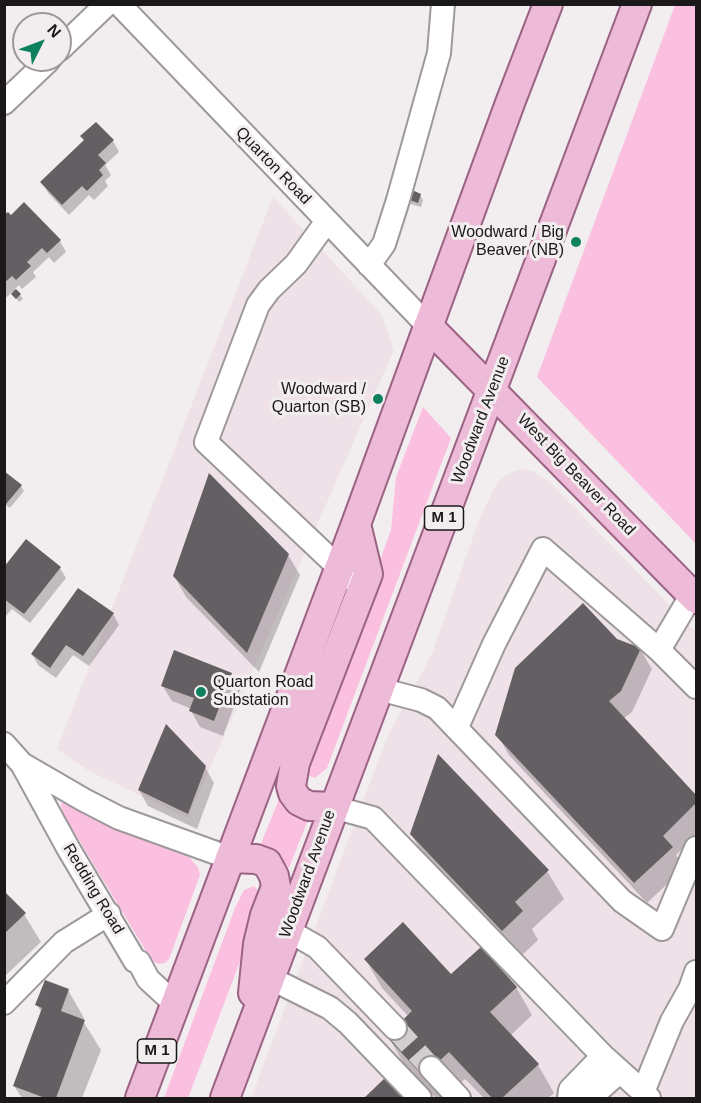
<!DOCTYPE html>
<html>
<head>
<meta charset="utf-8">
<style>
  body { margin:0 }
  #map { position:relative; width:701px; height:1103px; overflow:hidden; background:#f2edef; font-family:Helvetica,sans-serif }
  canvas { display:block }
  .frame { position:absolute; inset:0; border:6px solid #1a1819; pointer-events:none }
  .north { position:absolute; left:12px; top:12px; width:60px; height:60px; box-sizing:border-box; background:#f2edef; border:2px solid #9c9899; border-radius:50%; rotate:48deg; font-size:16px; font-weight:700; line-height:24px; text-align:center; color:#1a1819 }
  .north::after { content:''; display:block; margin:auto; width:21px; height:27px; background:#0d805e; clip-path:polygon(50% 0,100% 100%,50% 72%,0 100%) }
</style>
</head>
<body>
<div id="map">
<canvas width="701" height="1103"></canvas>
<div class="frame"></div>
<div class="north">N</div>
</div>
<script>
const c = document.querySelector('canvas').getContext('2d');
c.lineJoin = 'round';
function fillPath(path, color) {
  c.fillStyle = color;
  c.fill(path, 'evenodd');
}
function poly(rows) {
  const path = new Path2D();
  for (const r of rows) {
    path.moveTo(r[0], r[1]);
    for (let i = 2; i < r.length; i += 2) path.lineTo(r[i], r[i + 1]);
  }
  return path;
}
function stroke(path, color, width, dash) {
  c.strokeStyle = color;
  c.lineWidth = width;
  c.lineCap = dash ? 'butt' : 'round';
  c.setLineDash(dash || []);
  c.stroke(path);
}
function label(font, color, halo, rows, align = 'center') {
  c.font = font + ' Helvetica,sans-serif';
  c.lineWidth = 6;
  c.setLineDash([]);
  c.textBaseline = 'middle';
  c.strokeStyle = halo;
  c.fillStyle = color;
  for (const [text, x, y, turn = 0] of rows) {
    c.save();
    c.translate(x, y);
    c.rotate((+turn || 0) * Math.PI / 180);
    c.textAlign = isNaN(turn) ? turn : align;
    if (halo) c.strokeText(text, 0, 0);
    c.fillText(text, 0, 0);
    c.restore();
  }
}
fillPath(poly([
  [273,197,381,314,394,350,188,818,89,771,57,749],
  [522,469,535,472,549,482,696,632,696,1098,251,1098,388,735,432,654,479,520,494,489,501,479,511,472]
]), '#eee1e8');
fillPath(poly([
  [675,5,696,5,696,544,537,377],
  [423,407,451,438,327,768,315,778,307,775,308,757,391,530,396,477],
  [281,794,310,815,289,868,276,853,258,851],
  [63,802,110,827,189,857,198,867,200,875,169,959,165,963,158,964,152,961,62,812,61,804],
  [254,886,261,895,256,920,188,1098,164,1098,235,908,244,890]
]), '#fbc0df');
fillPath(poly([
  [96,124,113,141,119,152,105,165,111,175,105,181,108,186,94,200,89,195,69,215,48,193,42,182,85,141],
  [420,195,423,200,421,207,411,204,409,199],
  [4,216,60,241,66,252,54,263,49,257,33,272,36,277,22,289,19,285,15,289,23,299,19,302,12,292,7,297,4,294],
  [4,473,21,486,24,491,10,508,4,504],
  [288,555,300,575,259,672,186,597,174,576],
  [60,568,66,578,30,623,12,609,4,618,4,569],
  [113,614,119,625,89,666,73,655,56,678,38,665,32,654],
  [617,640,640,649,652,669,632,712,623,719,696,797,696,835,676,855,684,868,647,903,509,755,497,734],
  [231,674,240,690,223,736,200,727,191,711,192,709,172,701,162,685],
  [205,767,214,783,197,829,148,806,139,790],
  [411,834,547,871,564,899,532,929,538,940,519,958,428,863],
  [4,895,24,914,41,942,4,977],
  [366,960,516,987,532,1015,510,1036,538,1065,554,1093,548,1098,484,1098,465,1079,445,1098,436,1098,404,1064,388,1036,409,1017,382,988],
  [68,990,84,1018,83,1021,101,1050,82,1098,22,1098,14,1086,42,1013,37,1005],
  [385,1080,402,1098,366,1098]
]), '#0003');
fillPath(poly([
  [96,122,114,140,98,155,106,163,99,170,103,175,87,191,82,186,62,205,40,182,84,140,80,136],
  [412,190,421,194,418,203,407,199],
  [24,202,61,240,47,253,42,248,27,262,31,266,16,280,12,276,4,283,4,215,8,212,11,215],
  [16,289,21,294,16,299,11,294],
  [4,471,22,485,6,504,4,503],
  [209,473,289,554,247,653,173,576],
  [26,539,61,567,24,614,4,599,4,567],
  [78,588,114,613,83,656,66,645,50,668,31,654],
  [583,603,617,639,641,648,621,691,609,701,696,795,696,803,663,836,673,847,634,883,495,735,515,668],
  [174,650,232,673,214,721,189,711,194,698,161,686],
  [166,724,206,766,188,814,138,790],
  [438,754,549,870,515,902,523,911,502,931,410,834],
  [4,891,26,913,4,934],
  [403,922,451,974,481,947,517,987,490,1012,539,1064,502,1098,492,1098,449,1052,423,1076,386,1036,412,1011,364,959],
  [45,980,69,989,61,1011,85,1020,56,1098,45,1098,13,1086,42,1008,35,1005],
  [385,1078,405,1098,364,1098]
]), '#645f62');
stroke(poly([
  [395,1028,431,1068]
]), '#d2cdcf', 22, [22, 11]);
const minor = poly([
  [119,4,428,326],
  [60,49,107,4],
  [4,103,49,60],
  [327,221,296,264,269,290,258,305,206,442,351,579],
  [369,265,384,244,398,200,439,53,443,4],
  [659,650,692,594],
  [379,689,421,700,437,708,622,901,662,929,696,848],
  [457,727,494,644,543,549,659,650,696,687],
  [4,744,22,764,68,848,135,961,139,962,148,979,175,1004],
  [22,764,84,800,119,818,230,858],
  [333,807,373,818,603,1056,643,1092],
  [287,930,317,947,395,1028],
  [270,978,330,1008,348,1023,420,1098],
  [4,1003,64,942,109,914],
  [431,1068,459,1098],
  [569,1098,570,1090,603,1056],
  [590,1098,619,1072],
  [649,1098,643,1092,672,1021,690,989,696,972]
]);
const major = poly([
  [428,326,696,599],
  [333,807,309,806,299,801,293,793,291,786,295,763,368,574,356,524],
  [230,858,256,859,267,863,274,876,276,887,265,915,258,944,253,993],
  [140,1098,356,524,510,103,548,4],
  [225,1098,637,4]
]);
stroke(minor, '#9d989a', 26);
stroke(major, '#9b6383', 32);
stroke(minor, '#fff', 22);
stroke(major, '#edbad7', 28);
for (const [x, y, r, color] of [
  [576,242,6,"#0d805e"],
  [378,399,6,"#0d805e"],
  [201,692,6,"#0d805e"]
]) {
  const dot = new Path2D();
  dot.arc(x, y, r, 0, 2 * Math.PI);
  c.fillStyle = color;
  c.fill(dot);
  stroke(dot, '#f2edef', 2);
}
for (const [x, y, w] of [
  [444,518,39],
  [157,1051,39]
]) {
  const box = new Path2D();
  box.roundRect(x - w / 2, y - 12, w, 24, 4.5);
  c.fillStyle = '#f2edef';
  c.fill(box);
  stroke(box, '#1a1819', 1.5);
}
label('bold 15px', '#1a1819', null, [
  ["M 1",444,518],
  ["M 1",157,1051]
]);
label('16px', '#1a1819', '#f2edef', [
  ["Quarton Road",273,166,46],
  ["Woodward Avenue",481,420,-69],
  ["West Big Beaver Road",576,475,46],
  ["Woodward Avenue",308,874,-70],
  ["Redding Road",93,889,59]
]);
label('16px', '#1a1819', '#f2edef', [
  ["Woodward / Big",564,233],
  ["Beaver (NB)",564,251],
  ["Woodward /",366,390],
  ["Quarton (SB)",366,408],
  ["Quarton Road",213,683,"left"],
  ["Substation",213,701,"left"]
], 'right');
</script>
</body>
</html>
